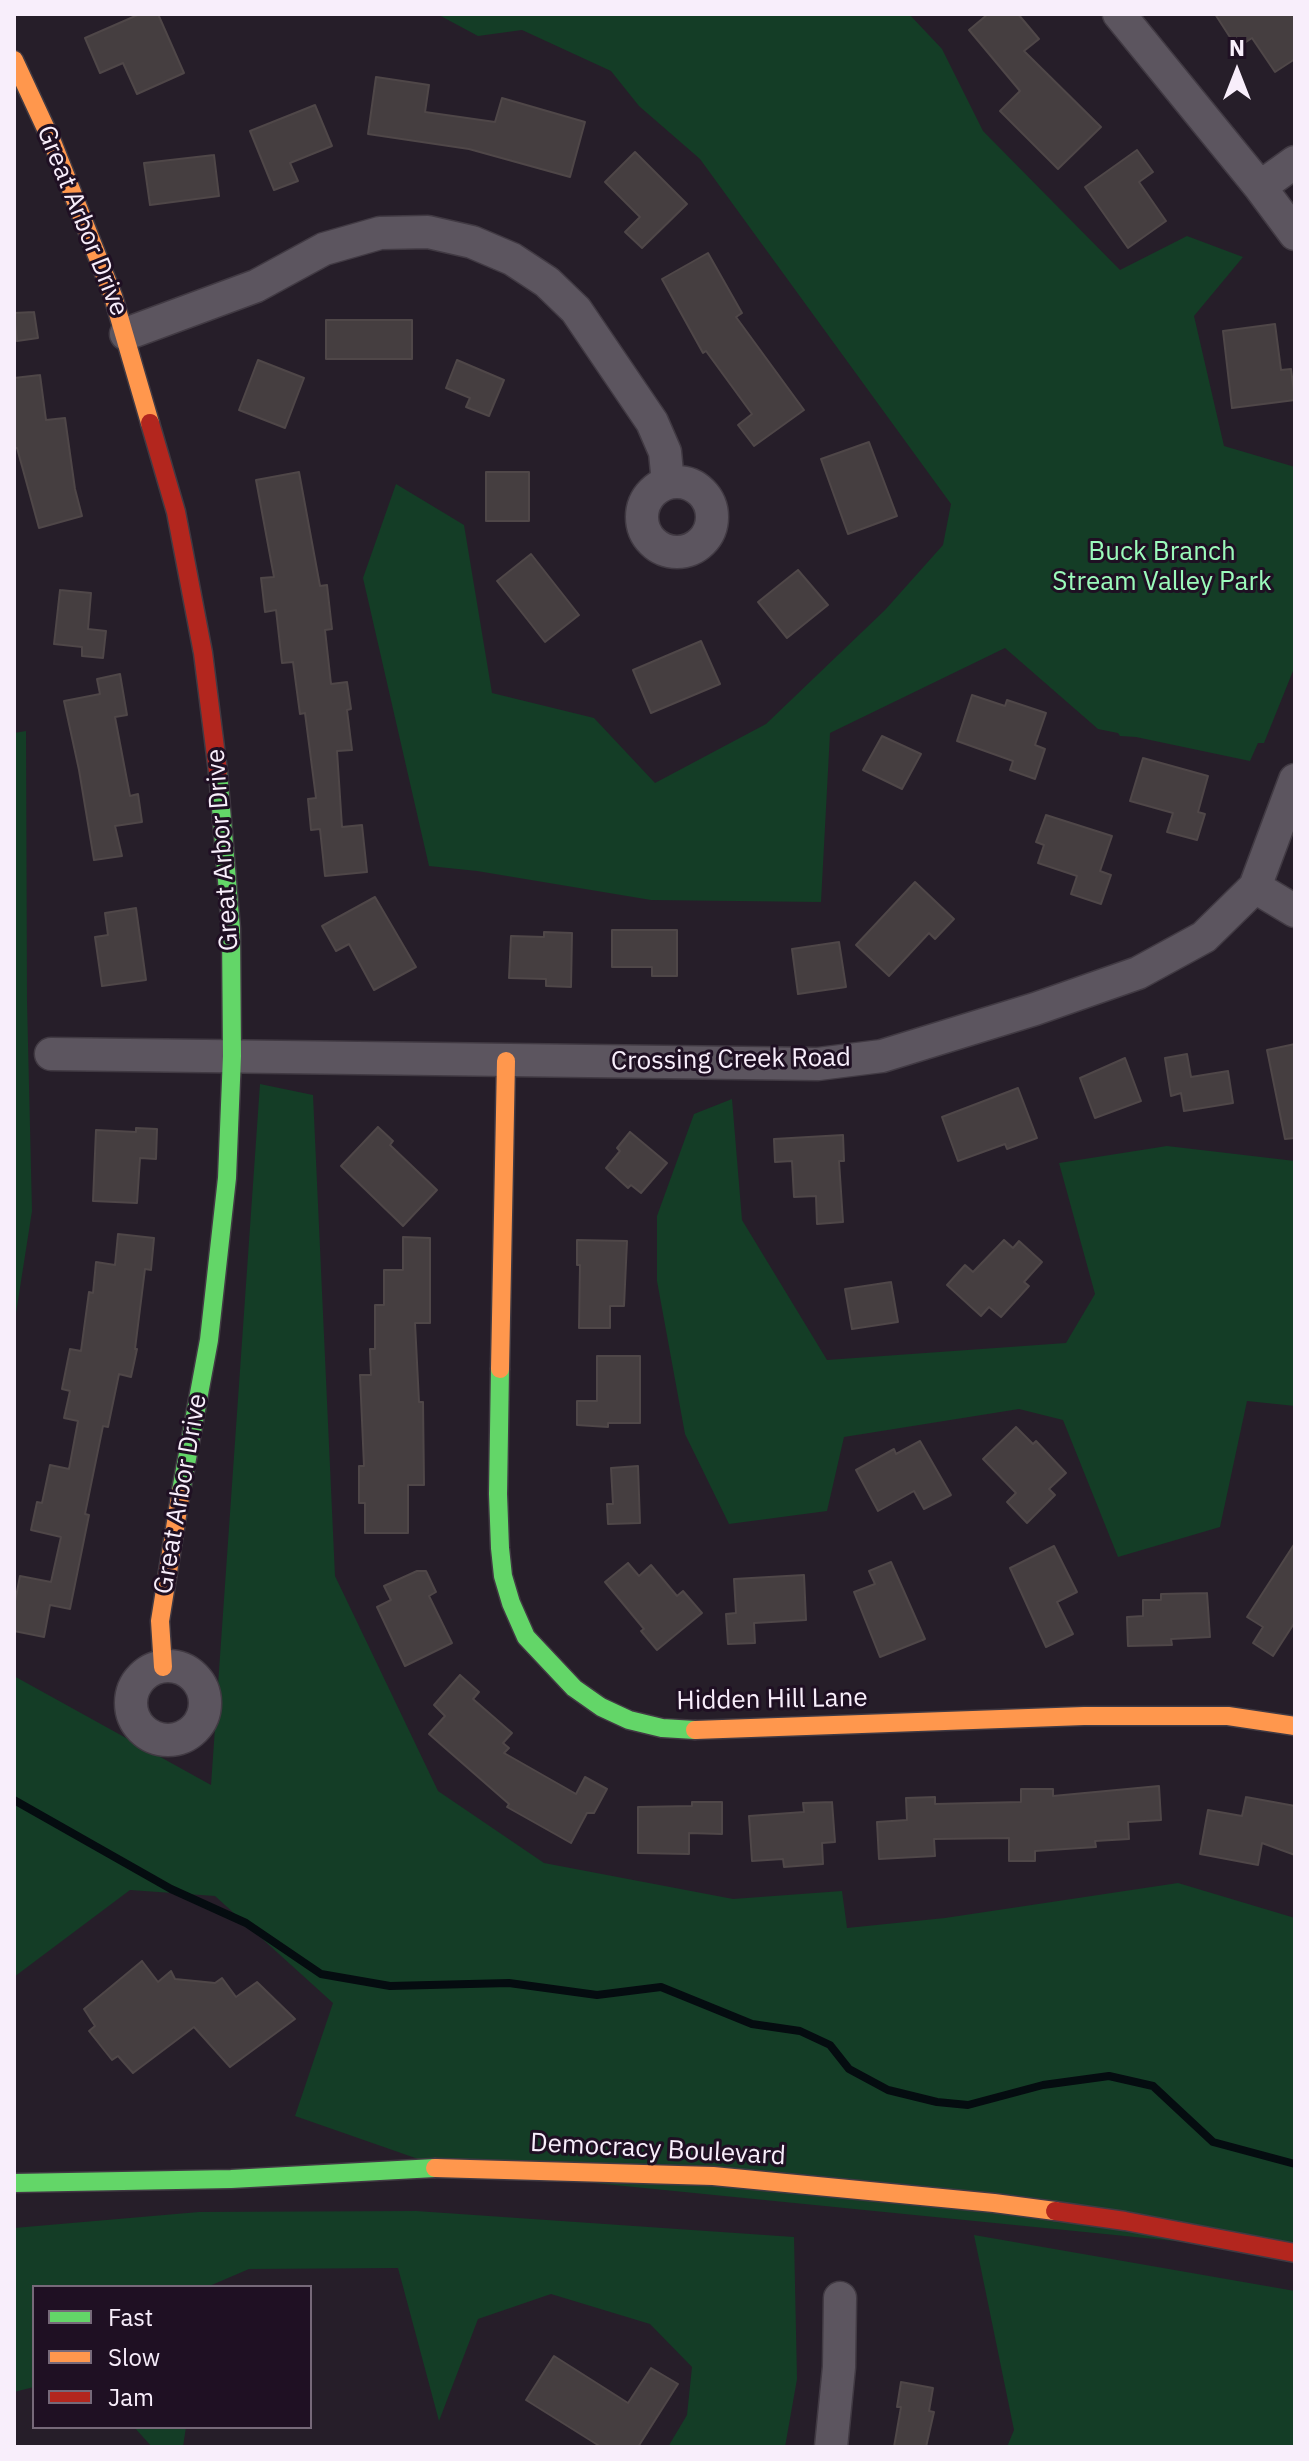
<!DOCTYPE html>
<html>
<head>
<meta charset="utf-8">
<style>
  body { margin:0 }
  #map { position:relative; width:1309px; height:2461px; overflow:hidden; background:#261e29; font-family:"IBM Plex Sans",sans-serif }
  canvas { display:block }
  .frame { position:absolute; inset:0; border:16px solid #f8eefb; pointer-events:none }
  .legend { position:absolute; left:32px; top:2285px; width:280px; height:144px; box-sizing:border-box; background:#1f1023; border:2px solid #766979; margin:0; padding:10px 14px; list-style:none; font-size:24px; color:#f8eefb }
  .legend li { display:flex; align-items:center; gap:16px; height:40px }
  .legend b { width:40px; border:2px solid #766979 }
  .north { position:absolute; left:1197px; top:32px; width:80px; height:80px; -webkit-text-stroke:6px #1f1023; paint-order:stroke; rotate:0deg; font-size:22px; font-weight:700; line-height:32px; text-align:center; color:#f8eefb }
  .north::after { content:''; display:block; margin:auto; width:28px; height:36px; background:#f8eefb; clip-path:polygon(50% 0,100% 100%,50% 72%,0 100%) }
</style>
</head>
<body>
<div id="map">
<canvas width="1309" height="2461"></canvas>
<div class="frame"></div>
<ul class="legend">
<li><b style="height:10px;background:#63d668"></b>Fast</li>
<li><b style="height:10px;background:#ff974d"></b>Slow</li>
<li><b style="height:10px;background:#b3261e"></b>Jam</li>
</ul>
<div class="north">N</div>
</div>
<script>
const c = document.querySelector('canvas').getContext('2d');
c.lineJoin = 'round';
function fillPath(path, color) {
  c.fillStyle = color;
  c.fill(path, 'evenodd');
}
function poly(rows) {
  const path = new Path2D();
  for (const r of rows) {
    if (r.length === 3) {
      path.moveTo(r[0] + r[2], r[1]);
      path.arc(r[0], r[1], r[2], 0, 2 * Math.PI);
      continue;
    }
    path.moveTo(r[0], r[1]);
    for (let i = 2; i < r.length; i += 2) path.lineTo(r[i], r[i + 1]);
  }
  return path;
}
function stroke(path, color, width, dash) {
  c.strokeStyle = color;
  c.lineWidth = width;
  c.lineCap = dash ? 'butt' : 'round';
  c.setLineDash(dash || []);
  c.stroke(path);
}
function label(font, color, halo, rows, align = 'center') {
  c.font = font + ' "IBM Plex Sans",sans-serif';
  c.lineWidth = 6;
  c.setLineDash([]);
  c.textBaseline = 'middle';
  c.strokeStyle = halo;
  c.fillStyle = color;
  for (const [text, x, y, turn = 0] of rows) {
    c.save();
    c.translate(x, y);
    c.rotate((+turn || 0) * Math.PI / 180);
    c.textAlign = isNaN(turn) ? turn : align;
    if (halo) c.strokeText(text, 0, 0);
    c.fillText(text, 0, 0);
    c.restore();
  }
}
fillPath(poly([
  [437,14,909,14,942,49,983,131,1120,270,1187,236,1243,257,1194,316,1224,446,1295,467,1295,666,1264,743,1258,743,1250,761,1136,737,1120,736,1118,733,1098,729,1005,648,830,733,821,902,651,900,477,871,429,866,363,578,396,484,464,525,492,693,594,718,655,783,766,724,885,610,943,545,951,504,700,159,639,106,611,71,522,30,478,36],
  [26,731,27,1001,32,1211,14,1326,14,733],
  [260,1084,313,1095,335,1576,438,1791,544,1863,733,1899,842,1891,847,1928,945,1918,1178,1883,1295,1918,1295,2253,444,2168,295,2116,333,2003,215,1896,130,1890,14,1977,14,1676,211,1785],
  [732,1099,742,1220,827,1360,1066,1343,1095,1294,1059,1163,1167,1146,1295,1161,1295,1406,1247,1401,1220,1527,1118,1557,1063,1420,1019,1409,844,1437,827,1511,729,1524,685,1434,657,1281,657,1216,694,1114],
  [416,2211,794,2237,797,2379,785,2447,668,2447,687,2415,692,2367,650,2324,551,2294,478,2319,439,2421,398,2268,249,2269,207,2287,34,2287,34,2387,14,2392,14,2228,199,2212],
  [974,2235,1295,2291,1295,2447,1007,2447,1014,2430],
  [134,2427,186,2427,183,2447,152,2447]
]), '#143d26');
stroke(poly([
  [14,1800,171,1889,246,1923,321,1974,390,1986,509,1983,597,1995,661,1987,752,2024,800,2031,830,2045,849,2069,888,2090,937,2102,968,2105,1043,2085,1109,2076,1153,2086,1213,2142,1295,2164]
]), '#050c10', 8);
const building = poly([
  [140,14,158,14,184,73,137,94,123,63,100,73,85,38,140,14],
  [988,14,1018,14,1039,39,1024,51,1101,127,1058,169,1000,111,1020,91,969,30,988,14],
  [1215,14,1295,14,1295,59,1275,72,1252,38,1237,48,1215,14],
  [376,77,429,85,425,112,495,122,502,98,585,122,570,177,469,149,368,134,376,77],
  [315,105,332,146,290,163,298,181,274,190,250,131,315,105],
  [1137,150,1153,172,1139,182,1166,221,1128,248,1085,187,1137,150],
  [635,152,687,204,642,248,625,232,640,217,605,182,635,152],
  [214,155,219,196,150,205,144,163,214,155],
  [708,253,742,313,736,317,804,410,754,446,738,425,752,414,706,351,703,353,662,279,708,253],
  [34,312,38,338,17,341,14,313,34,312],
  [326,320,412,320,412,359,326,359,326,320],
  [1275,324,1281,370,1291,369,1295,400,1232,408,1223,331,1275,324],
  [258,360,304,378,285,428,239,410,258,360],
  [457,360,504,380,489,416,466,407,470,398,446,388,457,360],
  [40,375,46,420,65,418,75,489,82,516,39,528,17,448,14,448,14,378,40,375],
  [869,442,897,516,848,534,821,459,869,442],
  [299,472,320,586,327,585,332,629,325,630,331,684,347,682,351,709,347,710,352,750,337,751,342,827,362,825,367,872,325,876,320,829,311,830,308,799,316,798,305,713,300,714,293,662,282,663,276,610,265,612,261,578,274,577,256,480,299,472],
  [486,472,529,472,529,521,486,521,486,472],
  [531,554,579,615,545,642,497,581,531,554],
  [798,570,828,605,787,638,758,602,798,570],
  [60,590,91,593,88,629,106,631,103,658,82,656,82,647,54,644,60,590],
  [701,641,720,684,651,713,633,670,701,641],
  [120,674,127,715,115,717,130,796,138,794,142,822,115,826,122,856,94,860,79,770,64,701,100,694,97,679,120,674],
  [972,695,1005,706,1007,700,1046,713,1035,745,1045,749,1035,779,1010,770,1013,761,957,741,972,695],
  [882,736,921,754,902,789,863,770,882,736],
  [1143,758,1208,776,1198,812,1205,814,1197,840,1167,832,1173,813,1130,801,1143,758],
  [1046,815,1112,836,1100,871,1111,875,1101,904,1071,894,1077,876,1038,863,1044,845,1036,842,1046,815],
  [915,882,954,919,935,939,929,933,889,976,856,945,915,882],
  [375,897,416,967,374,990,349,944,336,951,322,926,375,897],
  [136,908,146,980,102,986,95,937,108,935,105,913,136,908],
  [612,930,677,930,677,976,652,976,652,967,612,967,612,930],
  [544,932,572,933,571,987,546,986,546,979,509,978,511,936,544,937,544,932],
  [839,942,846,987,798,994,792,949,839,942],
  [1295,1044,1295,1138,1285,1139,1267,1050,1295,1044],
  [1187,1054,1191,1077,1228,1071,1233,1103,1184,1111,1181,1093,1171,1096,1165,1058,1187,1054],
  [1125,1058,1141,1101,1095,1118,1080,1078,1125,1058],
  [1018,1088,1037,1138,1007,1149,1005,1144,958,1161,942,1117,1018,1088],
  [378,1127,393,1141,390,1145,437,1190,403,1226,341,1166,378,1127],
  [136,1128,157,1129,156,1159,140,1158,137,1203,93,1201,96,1130,136,1132,136,1128],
  [630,1132,667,1163,641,1193,631,1185,628,1188,606,1168,620,1151,617,1148,630,1132],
  [843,1135,844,1161,839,1161,843,1222,817,1224,816,1196,794,1197,792,1161,775,1162,774,1139,843,1135],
  [118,1234,154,1238,151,1270,145,1269,135,1349,137,1349,131,1377,119,1374,108,1427,103,1426,85,1514,89,1515,70,1609,50,1605,44,1637,14,1631,14,1607,20,1576,51,1582,61,1537,31,1530,37,1502,42,1503,50,1465,69,1469,78,1421,64,1418,70,1391,62,1389,70,1349,81,1351,89,1292,93,1293,96,1262,115,1265,118,1234],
  [403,1237,430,1238,430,1323,415,1323,419,1402,423,1402,424,1485,408,1485,408,1533,365,1533,365,1503,359,1503,359,1466,364,1466,360,1375,371,1375,370,1349,375,1349,375,1305,384,1305,384,1270,403,1270,403,1237],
  [577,1240,627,1241,624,1306,610,1306,610,1328,579,1328,580,1265,577,1265,577,1240],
  [1004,1240,1013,1248,1019,1241,1042,1262,1024,1282,1029,1286,1001,1317,989,1307,981,1316,947,1285,965,1265,973,1272,1004,1240],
  [891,1282,898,1322,852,1329,845,1289,891,1282],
  [597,1356,640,1356,640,1423,608,1423,608,1427,577,1425,577,1401,597,1401,597,1356],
  [1016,1427,1033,1444,1036,1441,1066,1473,1049,1489,1055,1495,1027,1523,1007,1502,1016,1493,983,1459,1016,1427],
  [920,1441,951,1495,924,1509,914,1491,878,1511,856,1470,894,1449,896,1454,920,1441],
  [638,1466,640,1523,608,1524,607,1504,613,1504,611,1468,638,1466],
  [1295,1543,1295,1622,1273,1656,1253,1643,1263,1627,1247,1617,1295,1543],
  [1054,1546,1077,1592,1057,1602,1073,1634,1046,1647,1010,1568,1054,1546],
  [891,1562,925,1639,880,1657,854,1592,875,1584,869,1571,891,1562],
  [628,1563,639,1576,651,1565,677,1596,683,1591,702,1613,657,1650,641,1631,644,1629,605,1582,628,1563],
  [417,1571,426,1571,436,1592,429,1596,452,1643,405,1666,377,1607,391,1600,384,1586,417,1571],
  [804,1575,806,1620,754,1623,755,1643,728,1644,726,1614,736,1613,734,1579,804,1575],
  [1207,1593,1210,1637,1171,1639,1172,1645,1128,1646,1127,1617,1143,1616,1143,1600,1161,1600,1161,1594,1207,1593],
  [460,1675,479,1692,473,1699,512,1733,503,1743,509,1748,504,1753,576,1794,585,1777,607,1789,594,1813,587,1813,571,1843,507,1807,509,1804,429,1734,445,1716,434,1705,460,1675],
  [1159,1786,1161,1820,1128,1822,1129,1839,1095,1841,1096,1847,1035,1851,1035,1861,1009,1861,1009,1838,934,1839,935,1856,879,1859,877,1822,907,1820,906,1798,935,1797,935,1804,1021,1802,1021,1789,1053,1789,1053,1796,1159,1786],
  [1246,1797,1295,1806,1295,1855,1262,1843,1258,1865,1200,1854,1208,1810,1242,1816,1246,1797],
  [692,1802,722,1802,722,1834,689,1833,689,1854,638,1853,638,1807,692,1806,692,1802],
  [832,1802,835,1842,822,1843,823,1864,784,1867,783,1859,752,1861,749,1816,804,1812,803,1803,832,1802],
  [142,1961,158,1982,171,1971,175,1979,215,1983,222,1978,236,1997,257,1982,295,2019,230,2067,194,2027,133,2073,118,2056,112,2060,89,2031,95,2026,84,2009,142,1961],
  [554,2356,628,2403,651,2368,678,2384,638,2447,601,2447,526,2400,554,2356],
  [901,2382,933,2388,929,2411,934,2412,926,2447,894,2447,901,2407,897,2407,901,2382]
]);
fillPath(building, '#453e40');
stroke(building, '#4f4748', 2);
const street = poly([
  [1119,14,1260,187,1295,234],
  [1260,187,1295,162],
  [126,334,256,286,324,249,380,233,428,232,472,242,512,259,547,282,576,310,652,422,665,452,668,483],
  [677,517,35],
  [1255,887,1295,911],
  [51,1054,818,1064,882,1056,1035,1009,1138,973,1204,937,1255,887,1295,780],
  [168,1703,37],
  [831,2447,839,2367,840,2298]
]);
const fast = poly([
  [500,1369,498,1494,500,1548,503,1576,511,1603,526,1637,574,1688,601,1707,629,1720,662,1728,695,1730],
  [181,1491,209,1340,227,1178,232,1056,231,929,218,772],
  [14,2183,231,2179,435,2168]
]);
const slow = poly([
  [14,60,53,144,113,296,150,423],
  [500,1369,506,1061],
  [163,1667,160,1621,181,1491],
  [695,1730,1084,1716,1228,1716,1295,1726],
  [435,2168,713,2176,994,2203,1055,2211]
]);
const jam = poly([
  [150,423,176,512,203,653,218,772],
  [1055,2211,1125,2221,1295,2253]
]);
stroke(street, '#413a43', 35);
stroke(fast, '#413a43', 21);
stroke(slow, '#413a43', 21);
stroke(jam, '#413a43', 21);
stroke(street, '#5c555f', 32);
stroke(fast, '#63d668', 18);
stroke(slow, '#ff974d', 18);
stroke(jam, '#b3261e', 18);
label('26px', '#f8eefb', '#1f1023', [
  ["Great Arbor Drive",82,221,68],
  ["Great Arbor Drive",223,850,-94],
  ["Crossing Creek Road",731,1060,-1],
  ["Great Arbor Drive",181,1494,-80],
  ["Hidden Hill Lane",772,1700,-1],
  ["Democracy Boulevard",658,2150,3]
]);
label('26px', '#9bfbbb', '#1f1023', [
  ["Buck Branch",1162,552],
  ["Stream Valley Park",1162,582]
]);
</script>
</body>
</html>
